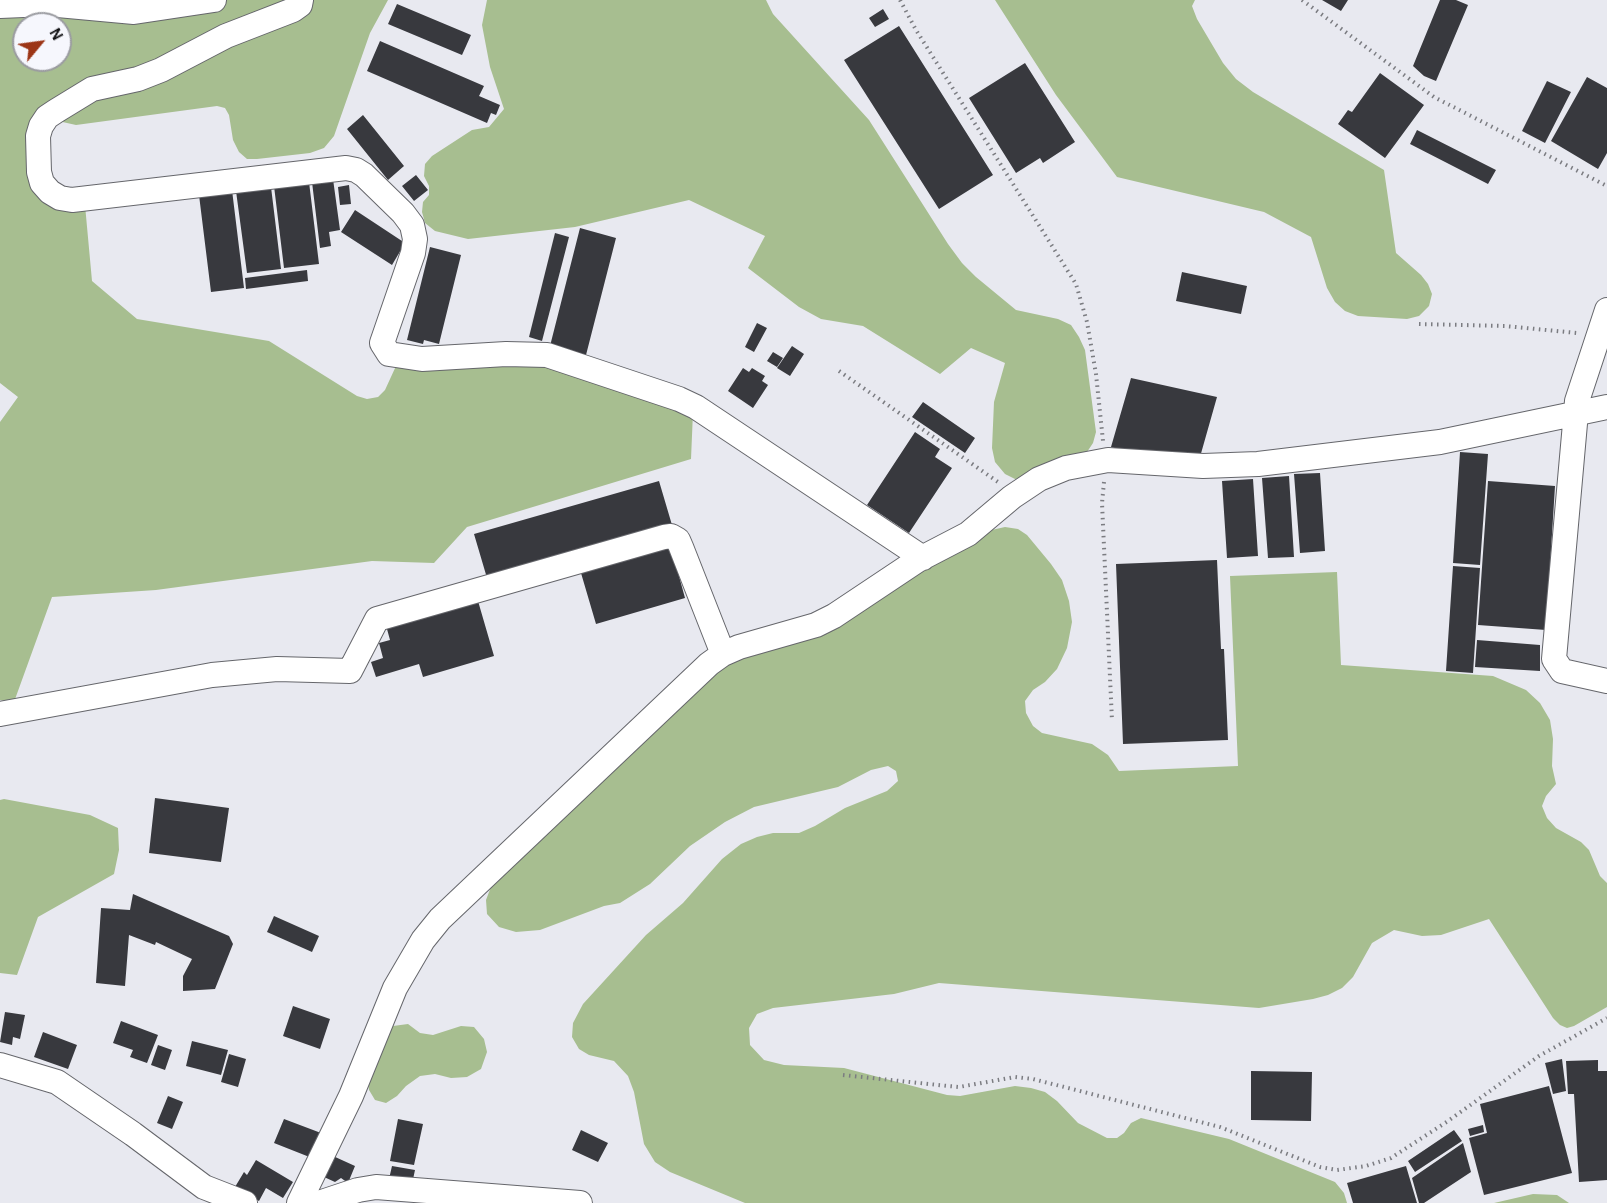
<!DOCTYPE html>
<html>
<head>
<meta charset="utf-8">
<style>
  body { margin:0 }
  #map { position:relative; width:1607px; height:1203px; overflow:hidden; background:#e8e9f0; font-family:"Alegreya Sans",sans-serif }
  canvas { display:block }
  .north { position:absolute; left:12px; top:12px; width:60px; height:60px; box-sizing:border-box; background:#f6f7fd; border:2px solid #9a9ba0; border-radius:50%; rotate:61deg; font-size:16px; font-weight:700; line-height:24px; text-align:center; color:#111114 }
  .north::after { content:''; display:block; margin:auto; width:21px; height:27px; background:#9c3516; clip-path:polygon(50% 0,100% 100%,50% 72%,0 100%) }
</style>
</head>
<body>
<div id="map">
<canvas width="1607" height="1203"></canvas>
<div class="north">N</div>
</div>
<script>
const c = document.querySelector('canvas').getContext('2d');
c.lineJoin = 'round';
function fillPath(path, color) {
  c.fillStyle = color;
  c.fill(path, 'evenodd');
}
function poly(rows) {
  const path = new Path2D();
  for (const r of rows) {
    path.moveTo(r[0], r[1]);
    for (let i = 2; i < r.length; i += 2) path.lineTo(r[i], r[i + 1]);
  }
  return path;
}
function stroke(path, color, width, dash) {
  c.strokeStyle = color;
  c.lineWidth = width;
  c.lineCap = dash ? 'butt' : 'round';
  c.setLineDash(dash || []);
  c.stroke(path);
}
fillPath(poly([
  [0,0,388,0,370,33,334,136,324,148,310,153,257,159,247,159,239,152,233,140,229,115,225,108,217,106,76,125,49,119,33,172,85,205,92,281,137,319,269,341,357,396,367,399,378,397,385,390,396,366,527,359,693,412,691,459,467,527,434,563,372,561,156,590,52,597,14,702,0,700,0,422,18,397,0,383],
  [24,24,60,24,60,60,24,60],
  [487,0,766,0,773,14,869,120,948,244,962,263,976,277,1016,310,1058,319,1071,325,1079,337,1085,350,1096,432,1093,443,1087,452,1027,478,1015,479,1005,474,995,462,992,448,994,402,1005,363,971,348,940,374,863,326,821,319,799,307,748,268,765,236,689,200,575,227,468,239,435,231,425,223,422,212,423,202,429,195,429,186,424,176,425,164,432,156,472,130,489,127,504,109,490,67,482,25],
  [995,0,1195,0,1192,6,1197,19,1223,63,1236,79,1253,92,1384,170,1396,253,1421,275,1428,284,1432,294,1429,306,1419,316,1407,319,1358,316,1345,311,1335,302,1327,288,1311,237,1264,212,1117,177,1056,95],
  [1005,527,1018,529,1027,535,1051,564,1062,580,1069,601,1072,622,1067,648,1057,669,1045,682,1033,690,1025,701,1026,713,1033,726,1042,733,1092,744,1108,755,1119,771,1238,766,1230,576,1337,572,1341,665,1493,676,1526,690,1540,703,1550,720,1553,739,1552,766,1556,784,1546,796,1542,806,1547,818,1556,828,1581,842,1589,850,1600,876,1607,883,1607,1007,1574,1026,1567,1028,1560,1025,1553,1018,1489,919,1441,935,1422,936,1394,930,1372,943,1353,977,1342,988,1328,995,1313,999,1259,1008,939,983,894,994,773,1008,757,1014,749,1028,750,1045,764,1060,784,1065,844,1068,947,1095,960,1096,1015,1086,1031,1088,1045,1092,1057,1101,1078,1123,1107,1138,1117,1138,1124,1133,1131,1123,1141,1118,1229,1139,1335,1182,1344,1193,1347,1203,745,1203,670,1172,655,1162,644,1144,634,1092,628,1076,614,1061,589,1055,579,1049,572,1037,573,1023,583,1004,646,935,683,903,722,859,741,844,757,837,773,833,799,833,815,826,845,808,887,791,898,781,896,771,888,766,871,770,838,787,754,807,725,822,690,846,650,884,620,903,604,906,540,930,516,932,499,927,487,914,486,900,492,884,714,670,987,531],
  [4,799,90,815,118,828,119,850,114,874,38,917,17,975,0,973,0,800],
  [408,1024,420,1033,433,1035,461,1026,474,1027,484,1039,487,1052,481,1069,467,1077,451,1078,435,1074,420,1076,406,1086,397,1096,386,1103,375,1100,369,1090,367,1077,384,1035,393,1026],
  [1533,1194,1557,1195,1569,1203,1494,1203]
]), '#a7be90');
fillPath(poly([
  [1322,0,1348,0,1341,11],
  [1440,0,1456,0,1468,5,1436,81,1424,76,1413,66],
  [397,4,471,35,462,55,388,24],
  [883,9,889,19,875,27,869,18],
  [899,26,993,175,939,209,844,60],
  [380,41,484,86,479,96,500,105,496,115,491,113,487,123,367,71],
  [1025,63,1075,142,1043,163,1040,158,1016,173,969,98],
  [1380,73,1424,105,1385,158,1338,124,1348,110,1352,112],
  [1587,77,1607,88,1607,153,1598,169,1551,141],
  [1547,81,1571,92,1545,143,1522,131],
  [363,115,404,166,388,180,347,129],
  [1417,130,1496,170,1488,184,1410,144],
  [416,175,428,190,414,201,402,186],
  [333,179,340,230,329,232,331,246,320,248,312,182],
  [309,182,319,264,284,268,274,186],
  [349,185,351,204,340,205,338,187],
  [271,187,281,269,247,273,236,191],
  [232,190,244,288,211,292,199,195],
  [355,210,405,243,392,265,341,232],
  [580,228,616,238,586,355,550,346],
  [555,233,569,237,542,341,529,337],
  [430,247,461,255,439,344,424,340,423,344,407,340],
  [307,270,308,281,246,289,245,278],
  [1182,272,1247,286,1241,314,1176,301],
  [757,323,767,328,754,352,745,347],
  [792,346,804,354,790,376,777,368],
  [773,352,783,358,777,367,767,361],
  [743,368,749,372,752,368,765,376,762,381,768,385,753,408,728,391],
  [1131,378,1217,397,1200,457,1122,450,1111,447],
  [923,402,975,438,965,453,912,417],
  [915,432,940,449,935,457,952,468,909,533,867,505],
  [1460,452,1488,454,1480,565,1453,563],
  [1320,473,1325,551,1300,553,1294,474],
  [1289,476,1294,557,1268,558,1262,478],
  [1253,479,1258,556,1227,558,1222,481],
  [659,481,672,525,487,578,474,534],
  [1488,481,1555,486,1546,630,1478,625],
  [671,547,685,598,596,624,581,573],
  [1217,560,1221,649,1224,649,1228,740,1123,744,1116,564],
  [1453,566,1480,568,1473,673,1446,671],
  [478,601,494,656,423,677,419,664,376,677,371,662,383,658,379,643,390,640,387,629],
  [1477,640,1540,645,1540,671,1475,667],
  [155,798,229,808,221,862,149,853],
  [133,894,229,936,233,944,215,989,183,991,183,976,192,959,156,942,155,945,129,935,125,986,96,983,101,908,130,910],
  [274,916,319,936,312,952,267,932],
  [293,1006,330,1019,320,1049,283,1036],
  [5,1012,25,1015,20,1039,13,1037,12,1045,0,1042],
  [121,1021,158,1035,147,1063,130,1057,133,1050,113,1043],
  [43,1032,77,1045,68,1069,34,1057],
  [192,1041,228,1050,221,1075,186,1066],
  [158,1045,172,1050,165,1070,151,1065],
  [229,1054,246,1059,238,1087,221,1082],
  [1562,1059,1566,1091,1553,1094,1545,1063],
  [1598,1060,1598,1071,1607,1071,1607,1180,1579,1182,1574,1094,1568,1094,1566,1061],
  [1251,1071,1312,1072,1311,1121,1251,1120],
  [1549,1086,1572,1173,1484,1195,1469,1138,1487,1133,1480,1104],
  [168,1096,183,1102,172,1129,157,1123],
  [284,1119,321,1133,312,1158,274,1143],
  [398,1119,423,1124,414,1165,390,1161],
  [1483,1125,1484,1132,1470,1136,1468,1129],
  [581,1130,608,1143,598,1162,572,1150],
  [1454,1130,1462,1141,1415,1172,1408,1161],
  [1463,1143,1471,1172,1424,1203,1419,1203,1412,1178],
  [333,1156,355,1166,348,1183,341,1178,335,1182,324,1177],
  [256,1160,293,1182,283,1198,266,1188,259,1201,235,1187,244,1172,247,1175],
  [392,1166,415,1170,412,1184,389,1179],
  [1406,1166,1417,1203,1353,1203,1347,1183]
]), '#38393e');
const minor = poly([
  [301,0,300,5,293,10,226,36,161,70,138,79,92,89,56,111,47,117,41,126,38,136,39,172,42,183,50,192,60,198,72,200,346,168,356,170,364,175,403,213,412,225,415,239,413,253,382,343,389,354,422,359,506,354,547,355,679,399,696,407,923,558],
  [0,6,47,4,134,12,214,0],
  [1607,310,1577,401,1554,659,1562,671,1607,681],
  [0,714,212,675,277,669,350,671,377,619,664,537,671,536,678,540,681,547,723,654],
  [0,1065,57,1082,133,1134,204,1187,245,1203],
  [299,1203,351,1096,395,988,423,940,440,919,709,664,723,654,739,647,816,625,834,616,918,560,968,534,1012,497,1039,479,1066,468,1108,460,1203,466,1258,464,1440,442,1607,407],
  [319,1203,358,1190,376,1187,580,1203]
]);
stroke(minor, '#65666b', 26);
stroke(poly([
  [900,0,916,30,1076,284,1087,322,1096,374,1103,441],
  [1302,0,1434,97,1607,186],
  [1419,324,1505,326,1577,333],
  [839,371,998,482],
  [1104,482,1102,503,1112,721],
  [843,1075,948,1086,959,1087,1015,1077,1033,1079,1220,1127,1320,1167,1337,1170,1366,1166,1391,1158,1448,1121,1539,1056,1607,1018]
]), '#7b7c81', 4, [1.5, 4.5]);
stroke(minor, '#fff', 24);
</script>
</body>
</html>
